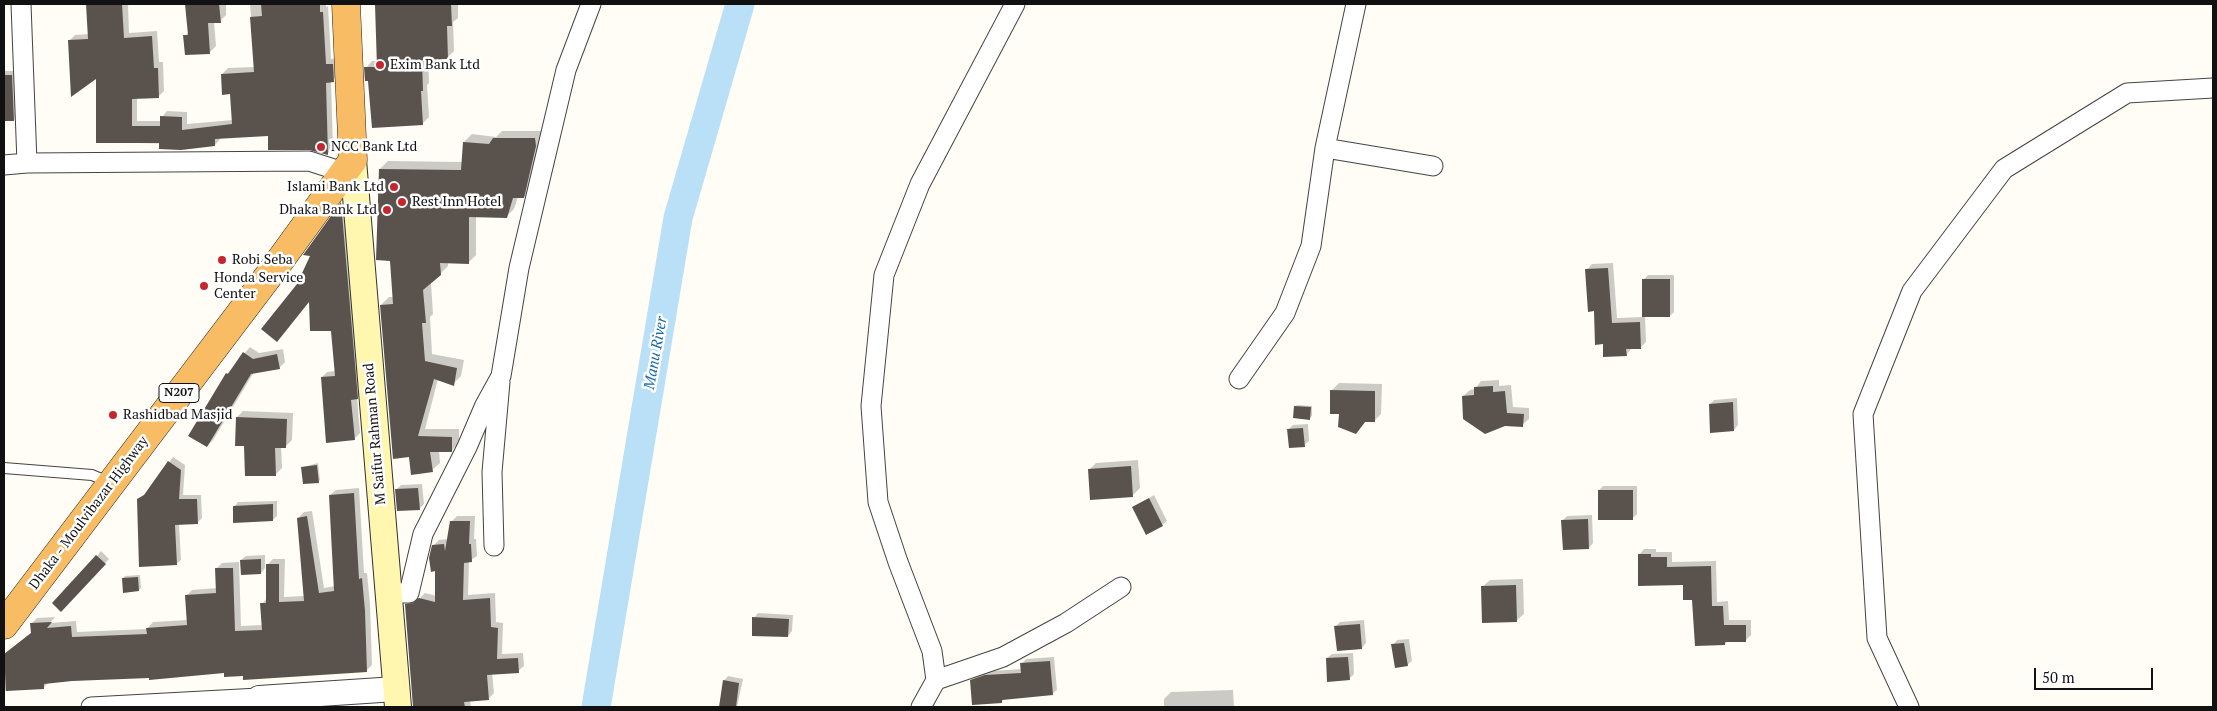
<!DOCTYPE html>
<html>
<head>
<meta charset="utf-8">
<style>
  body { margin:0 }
  #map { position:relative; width:2217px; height:711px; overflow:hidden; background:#fffdf5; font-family:"PT Serif",serif }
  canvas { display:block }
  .frame { position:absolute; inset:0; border:5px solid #111; pointer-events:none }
  .scale { position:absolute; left:2034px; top:668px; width:119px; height:22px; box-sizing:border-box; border:2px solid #111; border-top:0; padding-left:6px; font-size:15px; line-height:18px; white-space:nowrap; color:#111; -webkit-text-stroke:4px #fff; paint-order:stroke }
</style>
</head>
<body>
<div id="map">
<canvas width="2217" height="711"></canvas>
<div class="frame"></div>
<div class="scale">50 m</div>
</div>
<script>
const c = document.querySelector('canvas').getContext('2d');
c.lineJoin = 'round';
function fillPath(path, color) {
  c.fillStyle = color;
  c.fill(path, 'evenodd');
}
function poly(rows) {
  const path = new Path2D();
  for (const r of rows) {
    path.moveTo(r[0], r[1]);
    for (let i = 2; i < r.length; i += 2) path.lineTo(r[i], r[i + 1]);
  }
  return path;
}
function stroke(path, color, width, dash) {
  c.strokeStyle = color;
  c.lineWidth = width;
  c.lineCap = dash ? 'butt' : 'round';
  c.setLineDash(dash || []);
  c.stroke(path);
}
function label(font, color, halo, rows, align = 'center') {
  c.font = font + ' "PT Serif",serif';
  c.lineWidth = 5;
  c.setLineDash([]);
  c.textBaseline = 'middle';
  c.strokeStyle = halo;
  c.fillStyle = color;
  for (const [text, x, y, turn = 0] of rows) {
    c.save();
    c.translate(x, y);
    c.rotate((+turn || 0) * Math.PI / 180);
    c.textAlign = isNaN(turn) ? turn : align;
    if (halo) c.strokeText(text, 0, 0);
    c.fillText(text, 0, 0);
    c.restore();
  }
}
fillPath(poly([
  [87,4,128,4,129,33,157,31,159,62,163,62,164,91,158,97,137,98,137,121,161,121,162,117,167,111,187,112,187,124,233,120,231,93,222,74,228,68,255,67,250,4,326,4,326,7,328,6,331,59,338,58,339,75,331,81,333,148,327,154,269,135,221,138,215,145,97,142,97,77,69,41,75,35,89,34],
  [187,4,226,4,226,15,220,21,214,22,216,46,210,52,185,36,189,32],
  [377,4,458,4,458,18,453,22,454,51,448,57,428,58,429,83,427,85,429,117,423,123,369,80,366,68,372,61,378,61],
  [4,71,16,71,18,115,14,120,4,120],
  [502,131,542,131,532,189,524,197,518,197,514,209,506,217,476,216,476,255,468,263,448,262,448,266,431,283,433,314,430,317,432,354,464,360,461,376,453,384,438,379,425,429,459,429,459,443,451,451,439,451,440,463,432,470,412,473,381,305,389,297,394,297,391,259,380,169,388,161,462,162,464,142,472,134,496,137],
  [347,199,363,393,357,398,360,433,354,439,322,377,327,372,336,371,333,330,298,284,311,255,305,254],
  [1613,263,1617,318,1643,317,1643,280,1648,275,1674,275,1674,312,1670,316,1645,316,1646,342,1641,347,1632,348,1626,355,1604,343,1587,270,1592,264],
  [250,347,259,353,283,349,285,362,279,368,254,372,213,440,207,446,227,374],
  [1499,380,1499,386,1511,385,1513,407,1529,408,1529,419,1522,425,1463,396,1470,390,1475,389,1481,381],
  [1339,383,1382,384,1381,414,1374,421,1366,421,1356,433,1340,413,1332,390],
  [1737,398,1738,425,1734,430,1710,404,1714,400],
  [1297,405,1312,406,1312,416,1310,418,1295,407],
  [243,411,293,413,292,440,285,447,281,447,282,468,276,474,245,445,237,417],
  [1308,424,1309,441,1304,445,1289,429,1293,425],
  [173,457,185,465,183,495,201,495,202,518,197,523,179,524,181,560,176,564,139,499,148,492],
  [1138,460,1140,488,1133,495,1089,470,1096,463],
  [318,463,320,480,318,482,303,467],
  [422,484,424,504,419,509,396,490,401,485],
  [1603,486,1637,486,1637,514,1632,519,1599,490],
  [359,488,364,573,367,573,370,604,372,665,366,671,244,674,225,672,49,682,44,687,4,691,4,662,11,649,32,632,31,624,37,618,55,617,50,623,76,621,77,632,147,629,153,622,188,620,186,596,192,590,217,588,216,569,222,563,239,562,241,626,263,625,262,604,267,598,268,564,273,559,285,559,284,597,304,596,298,518,304,512,312,511,324,588,335,586,330,495,336,490],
  [1154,495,1167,521,1162,525,1134,507],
  [277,501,277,516,273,520,234,507,238,502],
  [1592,515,1593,543,1589,548,1562,521,1567,516],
  [457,516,475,516,474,539,476,539,477,556,469,561,468,595,495,593,496,622,503,623,502,654,523,653,524,666,518,671,492,673,494,693,488,699,470,700,471,707,414,707,412,659,406,605,411,599,420,598,425,593,437,596,433,546,439,540,449,539,452,521],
  [1644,549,1656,549,1656,552,1672,552,1672,562,1716,561,1717,602,1728,601,1729,620,1751,620,1751,635,1746,640,1728,641,1725,644,1684,584,1639,555],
  [101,551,109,559,61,610,97,556],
  [265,555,265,568,261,573,241,560,246,556],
  [140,575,141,588,139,590,123,578,125,576],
  [1523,579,1524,614,1516,621,1482,587,1490,580],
  [758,613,793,615,792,631,788,636,754,618],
  [1364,620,1366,643,1362,648,1336,626,1340,622],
  [1409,639,1412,661,1407,665,1393,645,1397,640],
  [1353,653,1354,674,1349,679,1327,658,1332,654],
  [1054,657,1057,690,1052,694,1005,698,1001,702,972,681,976,676,991,671,1022,669,1022,664,1026,659],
  [728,676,743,679,737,707,720,707,724,681],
  [1233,690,1234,707,1164,707,1164,699,1171,692]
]), '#0003');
stroke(poly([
  [596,707,678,218,740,4]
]), '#b9e0f7', 29);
fillPath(poly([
  [86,4,122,4,124,38,152,36,154,68,158,68,159,98,132,99,132,126,160,126,160,116,182,117,182,130,232,124,230,94,222,95,221,74,254,72,250,17,262,16,261,4,320,4,320,12,323,12,326,64,333,64,334,82,326,83,328,155,309,150,268,150,268,136,215,139,215,146,181,150,159,149,159,143,96,143,96,79,71,97,68,40,88,39],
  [185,4,219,4,221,23,208,23,210,54,185,55,183,35,188,35],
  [451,4,452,26,447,26,448,59,422,60,423,91,421,91,423,125,372,128,368,81,365,81,364,67,377,67,375,5],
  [4,75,12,75,14,121,4,121],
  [493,138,535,138,536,146,524,198,513,198,507,218,469,217,469,264,440,263,441,275,423,290,426,323,422,323,425,361,457,368,454,386,434,379,418,436,452,437,452,452,430,452,433,472,411,475,409,457,393,459,380,305,393,304,390,261,376,260,379,169,461,170,463,142,489,144],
  [341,202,358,399,351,400,355,440,326,443,321,377,335,376,331,331,310,331,309,302,277,342,261,329,297,284,310,256,303,255],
  [1608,268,1612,323,1640,322,1641,349,1626,349,1627,356,1603,357,1603,344,1595,345,1594,311,1588,312,1585,269],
  [1642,279,1670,279,1670,317,1642,317],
  [243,352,253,359,277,354,280,369,251,374,207,447,188,436,226,373,228,374],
  [1493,386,1493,392,1505,391,1507,413,1524,414,1523,427,1505,426,1485,434,1463,419,1462,396,1474,395,1474,387],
  [1330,390,1375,391,1375,422,1365,422,1356,434,1338,427,1339,414,1330,414],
  [1733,402,1734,431,1710,433,1709,404],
  [1294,406,1311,407,1310,420,1293,418],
  [236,417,287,419,286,448,275,448,276,476,245,476,244,446,235,446],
  [1303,428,1305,447,1289,448,1287,429],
  [168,461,181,470,179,499,197,499,198,524,175,525,177,565,139,567,137,499,144,495],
  [317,465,319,483,303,484,301,467],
  [1131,466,1133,497,1090,500,1088,469],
  [418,488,420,510,397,511,395,489],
  [1598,490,1633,490,1633,520,1598,520],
  [354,493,359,579,362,578,365,611,367,672,243,680,243,676,224,677,224,673,149,680,149,678,72,681,44,684,44,689,6,691,4,654,31,633,30,623,52,622,47,628,71,626,72,637,147,634,146,628,187,625,185,595,216,593,215,568,233,568,235,631,262,630,260,603,266,603,266,564,279,564,279,602,304,601,297,518,307,516,319,593,334,591,329,495],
  [1149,498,1163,526,1146,535,1132,507],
  [273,504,273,521,233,523,233,506],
  [1588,519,1589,549,1563,550,1561,520],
  [450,521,470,521,469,544,471,544,472,562,464,563,463,600,490,598,491,627,498,628,497,659,518,658,519,673,487,675,489,700,464,702,465,707,413,707,405,604,413,603,419,598,435,602,435,571,431,572,429,558,432,545,444,544,445,551],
  [1638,554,1651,554,1651,557,1667,557,1667,567,1711,566,1712,606,1723,606,1724,625,1746,625,1746,642,1725,642,1725,645,1695,646,1692,600,1683,600,1683,585,1638,586],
  [96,555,106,564,61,612,52,603],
  [261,559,261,574,241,575,240,560],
  [138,577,139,591,123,593,122,578],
  [1516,585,1517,622,1482,623,1481,586],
  [752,617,789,619,788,637,752,636],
  [1360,624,1362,649,1337,651,1334,626],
  [1404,643,1408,666,1395,668,1391,644],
  [1348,657,1350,680,1327,682,1326,658],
  [1050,661,1053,695,1002,700,1002,703,972,705,970,680,985,675,1021,673,1020,663],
  [723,680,739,683,736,707,719,707]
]), '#5a524d');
const service = poly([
  [4,468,92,475,111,483]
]);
const minor = poly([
  [21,4,27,163],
  [1325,148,1433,166],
  [4,165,27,163,309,161,343,172],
  [1239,379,1285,313,1311,246,1325,148,1356,4],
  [494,546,492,472,500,382],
  [388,593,409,593,423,534,467,447,485,405,501,376,519,268,566,70,591,4],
  [936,680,1003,657,1066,623,1121,587],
  [91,707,259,698],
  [921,707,936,680,932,651,898,562,878,502,871,406,884,275,920,184,1015,4],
  [1909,707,1877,638,1863,414,1912,291,2004,169,2127,93,2213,88]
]);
const tertiary = poly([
  [259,707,259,698,396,689]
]);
const secondary = poly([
  [353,160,398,707]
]);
const trunk = poly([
  [4,625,273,270,353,160,346,4]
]);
stroke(service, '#444', 12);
stroke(minor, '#444', 21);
stroke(tertiary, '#444', 26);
stroke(secondary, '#333', 28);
stroke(trunk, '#222', 29);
stroke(service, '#fff', 10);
stroke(minor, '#fff', 19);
stroke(tertiary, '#fff', 24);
stroke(secondary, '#fff6b0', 26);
stroke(trunk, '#f7bc64', 28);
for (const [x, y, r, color] of [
  [380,65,5,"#c4262e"],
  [321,147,5,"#c4262e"],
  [394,187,5,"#c4262e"],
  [402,202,5,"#c4262e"],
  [387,210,5,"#c4262e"],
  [222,260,5,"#c4262e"],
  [204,286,5,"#c4262e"],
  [113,415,5,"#c4262e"]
]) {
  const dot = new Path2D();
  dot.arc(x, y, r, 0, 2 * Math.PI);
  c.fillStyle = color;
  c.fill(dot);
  stroke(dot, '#fff', 2);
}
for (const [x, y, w] of [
  [179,393,40]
]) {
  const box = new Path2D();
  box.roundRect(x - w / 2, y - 9.5, w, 19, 4);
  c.fillStyle = '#fff';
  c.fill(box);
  stroke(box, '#111', 1);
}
label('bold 12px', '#111', null, [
  ["N207",179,393]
]);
label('14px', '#111', '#fff', [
  ["Exim Bank Ltd",390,65],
  ["NCC Bank Ltd",331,147],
  ["Islami Bank Ltd",384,187,"right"],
  ["Rest Inn Hotel",412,202],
  ["Dhaka Bank Ltd",377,210,"right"],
  ["Robi Seba",232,260],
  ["Honda Service",214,278],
  ["Center",214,294],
  ["Rashidbad Masjid",123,415]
], 'left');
label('14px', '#111', '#fff', [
  ["M Saifur Rahman Road",375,434,-95],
  ["Dhaka - Moulvibazar Highway",89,513,-53]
]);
label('italic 15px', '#1768a6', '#fff', [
  ["Manu River",656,353,-80]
]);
</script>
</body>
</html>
